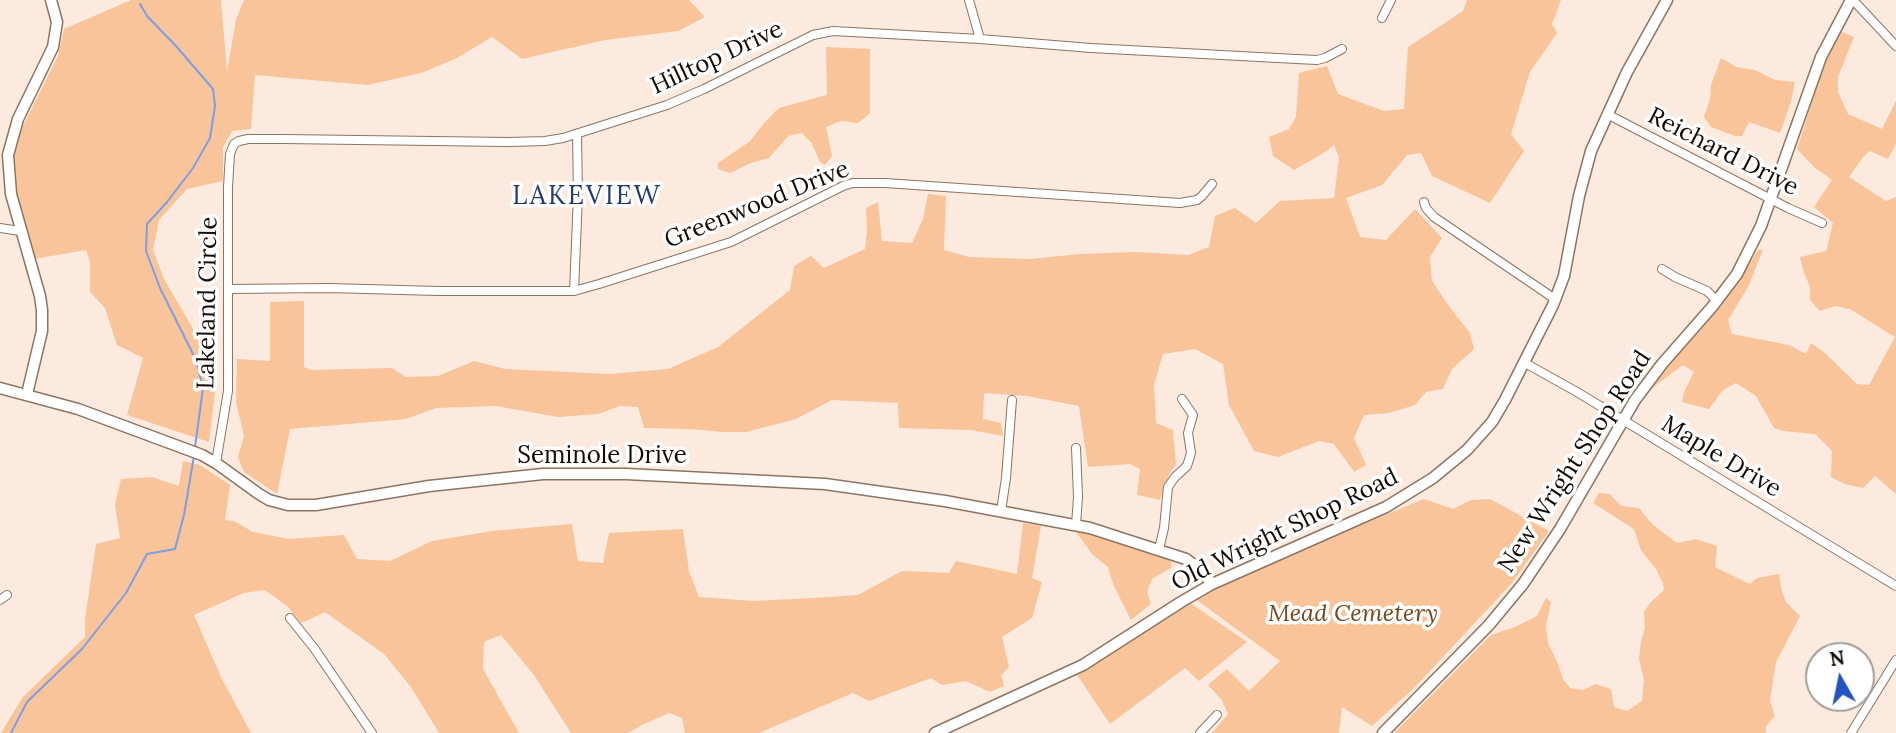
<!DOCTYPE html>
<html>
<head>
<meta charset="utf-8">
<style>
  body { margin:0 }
  #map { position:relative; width:1896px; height:733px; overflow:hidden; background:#fbeadd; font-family:Lora,serif }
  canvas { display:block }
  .north { position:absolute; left:1805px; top:642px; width:70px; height:70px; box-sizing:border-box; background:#fff; border:2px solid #a19d9b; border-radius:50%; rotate:351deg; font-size:19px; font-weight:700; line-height:28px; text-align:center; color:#130a04 }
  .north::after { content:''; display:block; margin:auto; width:24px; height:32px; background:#2353c0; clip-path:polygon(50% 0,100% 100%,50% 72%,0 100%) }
</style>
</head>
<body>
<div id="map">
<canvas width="1896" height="733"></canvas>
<div class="north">N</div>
</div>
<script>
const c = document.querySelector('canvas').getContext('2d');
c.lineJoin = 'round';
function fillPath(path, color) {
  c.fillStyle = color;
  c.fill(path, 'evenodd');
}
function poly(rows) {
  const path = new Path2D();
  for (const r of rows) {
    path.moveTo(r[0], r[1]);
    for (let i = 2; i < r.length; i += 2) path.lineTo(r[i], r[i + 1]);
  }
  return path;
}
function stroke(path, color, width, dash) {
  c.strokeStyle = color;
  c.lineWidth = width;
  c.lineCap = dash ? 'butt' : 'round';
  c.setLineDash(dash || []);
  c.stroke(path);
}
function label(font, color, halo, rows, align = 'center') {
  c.font = font + ' Lora,serif';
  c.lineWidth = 7;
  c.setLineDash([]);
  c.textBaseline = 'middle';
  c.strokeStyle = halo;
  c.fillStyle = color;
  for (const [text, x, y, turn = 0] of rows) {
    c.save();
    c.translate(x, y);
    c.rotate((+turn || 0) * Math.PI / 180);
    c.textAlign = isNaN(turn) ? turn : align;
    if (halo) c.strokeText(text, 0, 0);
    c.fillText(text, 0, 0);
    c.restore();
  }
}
fillPath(poly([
  [131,0,221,0,227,71,236,20,244,0,689,0,705,17,678,31,605,40,522,59,492,37,455,59,421,73,368,85,255,75,251,129,232,131,223,147,223,181,187,189,159,220,153,250,164,279,199,339,217,376,209,442,127,415,143,358,117,345,105,308,90,292,90,262,86,250,34,259,16,192,12,165,17,138,58,56,64,29],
  [1467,0,1561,0,1552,24,1557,33,1530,72,1511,134,1524,151,1490,203,1432,176,1421,153,1407,155,1382,185,1346,198,1360,237,1386,240,1415,209,1442,238,1430,257,1432,281,1448,305,1470,333,1474,349,1452,369,1443,389,1426,392,1415,405,1389,413,1364,415,1354,438,1366,465,1354,472,1334,444,1319,441,1278,457,1254,451,1229,405,1223,364,1195,349,1163,354,1154,385,1156,423,1173,430,1176,465,1170,472,1160,500,1137,495,1140,469,1130,464,1088,467,1079,406,1027,396,984,393,983,419,1001,423,1003,436,971,430,899,428,898,403,832,400,796,419,746,432,723,432,690,429,644,428,638,407,620,406,598,414,558,417,496,406,436,408,406,419,290,429,277,494,244,472,238,457,244,436,236,402,237,359,270,361,270,302,304,301,304,367,310,370,392,368,406,377,438,376,474,361,505,369,609,374,668,369,718,347,790,290,794,266,811,256,824,268,865,249,867,231,866,208,878,202,882,241,912,243,923,219,928,194,946,196,944,250,969,257,1029,259,1081,254,1135,252,1189,255,1209,247,1215,216,1235,208,1256,223,1280,201,1334,198,1339,157,1334,145,1322,154,1294,170,1273,156,1269,137,1289,129,1296,117,1299,73,1327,66,1338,94,1384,111,1404,109,1408,47,1463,11],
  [1840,31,1854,37,1838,77,1838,92,1848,114,1882,129,1896,101,1896,144,1888,159,1870,151,1863,157,1849,177,1886,201,1896,197,1896,494,1875,476,1863,488,1845,484,1831,477,1832,451,1815,434,1783,431,1774,428,1756,396,1736,383,1723,390,1709,409,1682,402,1684,392,1694,372,1683,365,1651,389,1671,363,1722,305,1758,250,1763,250,1748,287,1728,320,1732,334,1789,345,1806,354,1811,343,1825,353,1857,384,1869,385,1895,337,1850,309,1835,306,1820,311,1810,300,1810,287,1803,270,1800,257,1826,251,1833,223,1814,207,1832,180,1814,167,1797,149,1822,70],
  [826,47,870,49,870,113,858,123,841,121,826,127,832,156,825,165,820,162,811,142,802,133,788,136,769,158,751,163,730,173,718,169,718,163,749,142,765,122,779,108,827,95],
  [1721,58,1736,67,1755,70,1775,80,1795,82,1791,102,1780,133,1749,122,1742,136,1735,136,1711,127,1704,117,1710,99,1711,85],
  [183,461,200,465,230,485,225,520,234,521,253,532,289,539,344,535,357,559,390,561,432,541,492,531,572,524,578,561,603,563,609,533,683,529,689,571,699,597,753,601,813,598,858,595,902,571,949,573,956,561,1017,574,1023,523,1041,526,1032,578,1042,582,1032,618,1002,637,1009,667,1001,675,1004,686,990,692,966,681,942,685,931,678,869,701,853,693,759,733,685,733,682,718,669,713,642,725,628,733,571,733,534,675,501,635,484,642,483,669,519,733,439,733,411,687,384,654,325,612,301,623,287,606,265,590,244,593,194,615,222,679,251,733,1,733,22,698,85,637,85,619,96,544,120,538,115,505,121,479,152,477,179,486],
  [1599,493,1610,494,1621,506,1639,508,1653,525,1677,543,1696,539,1717,546,1715,567,1750,584,1757,578,1779,574,1782,592,1786,602,1800,616,1776,662,1770,701,1775,716,1766,726,1766,733,1394,733,1491,635,1515,627,1537,616,1546,598,1551,602,1546,626,1548,643,1558,664,1563,679,1570,688,1583,690,1596,684,1611,689,1614,707,1627,711,1642,701,1644,680,1639,659,1641,641,1645,628,1644,612,1650,603,1664,590,1663,583,1656,569,1641,550,1634,529,1593,503],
  [1424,499,1453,509,1471,500,1490,499,1549,531,1512,583,1415,687,1372,726,1342,707,1339,733,1212,733,1228,714,1222,700,1208,685,1227,669,1249,691,1280,661,1194,598,1265,564],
  [1076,532,1084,532,1171,559,1171,568,1152,579,1147,592,1151,604,1131,620,1113,584,1108,567,1093,555],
  [1186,600,1247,642,1199,681,1185,668,1110,724,1076,673]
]), '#f9c499');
stroke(poly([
  [140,4,147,16,176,46,213,89,215,106,210,138,193,168,167,202,147,224,146,251,160,288,196,360,203,388,195,447],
  [11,733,27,702,82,649,126,593,147,554,175,549,184,515,194,456]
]), '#7b9fe6', 2);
const minor = poly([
  [969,0,980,39],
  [1853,0,1896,46],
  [1382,18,1391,0],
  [1607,114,1788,208,1822,223],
  [1424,202,1426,208,1434,217,1555,299],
  [0,228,20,231],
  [1662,269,1675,277,1707,291,1717,301],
  [228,289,329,288,438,291,574,291,599,284,731,242,843,186,853,183,885,183,1180,203,1197,200,1202,196,1212,184],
  [574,291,578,195,577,134],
  [1525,363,1577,392,1896,586],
  [216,463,228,391,228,187,230,154,234,144,239,141,248,139,284,139,508,142,545,141,563,138,667,105,704,89,813,35,833,31,980,39,1091,48,1296,59,1317,60,1325,58,1342,49],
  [1001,511,1006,478,1012,400],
  [1076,525,1078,497,1076,448],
  [1159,549,1164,528,1168,487,1175,477,1187,466,1191,453,1188,433,1193,415,1182,399],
  [0,600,7,595],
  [290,618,314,648,372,733],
  [1200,733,1217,715],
  [1851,733,1896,660]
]);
const tertiary = poly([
  [0,388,78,409,202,455,216,463,259,494,269,500,288,505,316,505,429,486,543,474,626,474,825,484,945,501,1090,528,1186,559,1200,569,1212,584],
  [27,394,42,331,42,310,40,296,11,194,8,155,18,119,53,47,57,22,51,0],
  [935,733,1083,665,1181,602,1212,584,1386,507,1433,478,1467,450,1492,422,1505,400,1553,305,1564,276,1579,196,1591,151,1627,72,1667,0],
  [1383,733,1489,625,1523,584,1560,529,1635,400,1662,364,1712,307,1737,274,1761,226,1821,57,1851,0]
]);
stroke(minor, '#8d7461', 10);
stroke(tertiary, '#8d7461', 13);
stroke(minor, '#fff', 8);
stroke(tertiary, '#fff', 10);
label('24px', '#130a04', '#fff', [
  ["Hilltop Drive",717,58,-25],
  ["Reichard Drive",1723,152,27],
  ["Greenwood Drive",757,205,-22],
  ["Lakeland Circle",208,303,-89],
  ["Seminole Drive",602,456],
  ["Maple Drive",1721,457,31],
  ["New Wright Shop Road",1575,462,-57],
  ["Old Wright Shop Road",1285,530,-26]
]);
label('italic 24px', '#76481d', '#fff', [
  ["Mead Cemetery",1353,614]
]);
c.letterSpacing = '2px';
label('26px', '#223c73', '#fff', [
  ["LAKEVIEW",587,197]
]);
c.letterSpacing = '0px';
</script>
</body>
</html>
